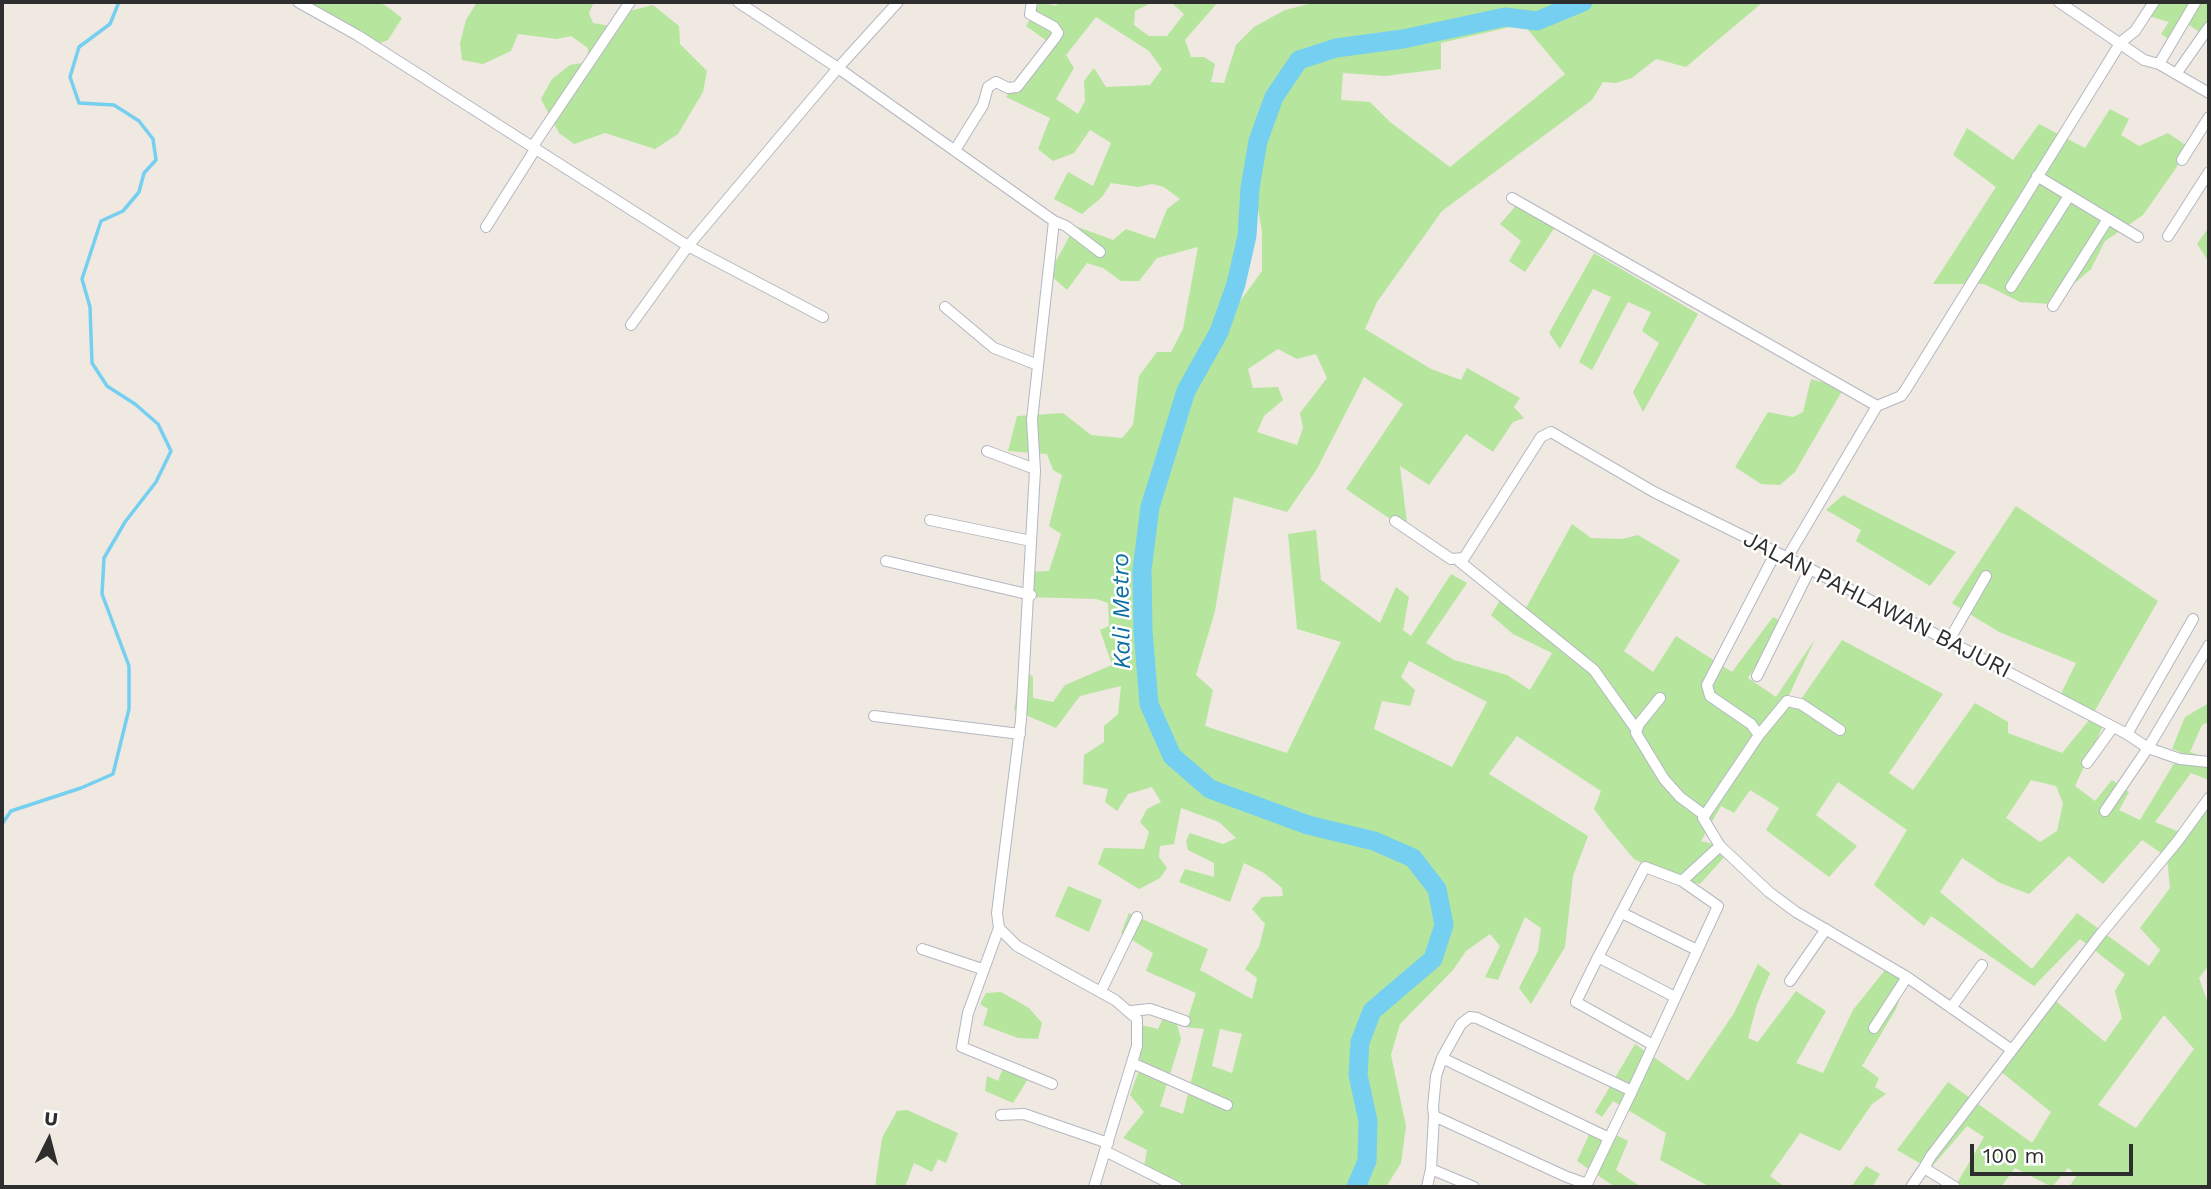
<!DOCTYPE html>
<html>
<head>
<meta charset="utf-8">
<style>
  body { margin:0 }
  #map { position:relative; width:2211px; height:1189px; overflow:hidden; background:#efe9e1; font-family:"Work Sans",sans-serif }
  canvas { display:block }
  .frame { position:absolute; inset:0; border:4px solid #2e2e2e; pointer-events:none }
  .north { position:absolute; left:14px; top:1105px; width:70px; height:70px; -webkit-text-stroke:5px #fff; paint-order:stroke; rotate:6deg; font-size:19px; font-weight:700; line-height:28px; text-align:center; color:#2e2e2e }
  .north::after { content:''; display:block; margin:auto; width:24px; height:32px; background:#2e2e2e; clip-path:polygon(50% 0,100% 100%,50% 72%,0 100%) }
  .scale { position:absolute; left:1970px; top:1144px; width:163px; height:32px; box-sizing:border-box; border:4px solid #2e2e2e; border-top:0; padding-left:9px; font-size:21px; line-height:24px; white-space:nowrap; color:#2e2e2e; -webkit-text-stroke:5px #fff; paint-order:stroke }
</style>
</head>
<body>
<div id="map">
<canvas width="2211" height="1189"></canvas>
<div class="frame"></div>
<div class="north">U</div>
<div class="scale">100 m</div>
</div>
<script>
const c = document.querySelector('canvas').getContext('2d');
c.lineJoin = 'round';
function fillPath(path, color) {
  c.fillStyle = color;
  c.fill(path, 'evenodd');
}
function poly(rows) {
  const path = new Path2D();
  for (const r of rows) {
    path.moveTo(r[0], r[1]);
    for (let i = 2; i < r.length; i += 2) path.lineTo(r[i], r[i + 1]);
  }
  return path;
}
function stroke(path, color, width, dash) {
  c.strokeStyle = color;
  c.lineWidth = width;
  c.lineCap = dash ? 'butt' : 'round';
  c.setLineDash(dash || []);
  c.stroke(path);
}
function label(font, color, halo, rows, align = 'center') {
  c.font = font + ' "Work Sans",sans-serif';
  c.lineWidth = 5;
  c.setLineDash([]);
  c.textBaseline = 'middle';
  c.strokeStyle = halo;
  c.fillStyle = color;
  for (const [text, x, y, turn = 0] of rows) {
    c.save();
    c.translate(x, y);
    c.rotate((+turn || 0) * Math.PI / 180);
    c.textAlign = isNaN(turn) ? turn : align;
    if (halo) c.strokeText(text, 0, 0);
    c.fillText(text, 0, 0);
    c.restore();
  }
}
fillPath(poly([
  [298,2,374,2,385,5,402,18,388,40,373,46],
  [477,2,594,2,589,13,593,23,611,26,629,11,653,5,679,26,680,44,707,71,703,92,678,134,655,149,605,133,574,144,559,133,541,99,552,79,570,65,588,62,588,48,571,36,557,39,518,34,511,51,483,64,462,60,460,43,466,20],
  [1040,2,1056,6,1059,2,1218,2,1185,40,1191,57,1204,57,1215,64,1211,82,1224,83,1236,45,1254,27,1285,10,1317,2,1763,2,1686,67,1656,59,1632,78,1616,83,1603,82,1592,100,1442,211,1377,302,1365,329,1431,369,1461,380,1467,368,1520,398,1514,407,1524,418,1513,422,1493,452,1466,434,1429,485,1400,466,1408,531,1346,489,1403,404,1364,377,1317,469,1287,512,1234,497,1215,611,1196,675,1213,690,1205,726,1287,753,1341,642,1297,629,1288,534,1316,530,1321,580,1380,623,1396,587,1409,597,1403,630,1411,636,1451,574,1467,583,1426,643,1454,660,1507,675,1530,690,1552,653,1513,634,1491,615,1502,597,1526,608,1572,524,1591,538,1622,539,1638,535,1680,560,1624,651,1653,672,1676,636,1732,672,1773,617,1784,623,1748,678,1776,697,1815,639,1784,706,1795,708,1842,640,1943,694,1889,773,1913,790,1975,703,2008,722,2008,733,2062,753,2090,719,2057,702,2076,663,1999,632,1952,603,2016,506,2158,601,2090,719,2103,726,2075,786,2095,801,2112,780,2129,792,2119,810,2140,820,2181,752,2172,749,2185,717,2209,703,2209,722,2202,725,2190,752,2209,758,2209,780,2191,773,2155,822,2177,831,2192,822,2209,800,2209,965,2199,978,2209,1006,2209,1187,2069,1187,2077,1175,2068,1168,2052,1187,2015,1168,2001,1187,1959,1187,1956,1185,1984,1137,1967,1126,1930,1169,1897,1150,1948,1082,2032,1143,2051,1112,2000,1071,2018,1032,2051,997,2105,1042,2122,1018,2115,991,2125,974,2080,939,2034,986,1931,916,1924,926,1874,885,1907,830,1838,782,1816,815,1857,846,1829,877,1766,830,1779,808,1750,790,1734,813,1721,806,1701,841,1720,846,1728,853,1700,884,1670,877,1634,859,1608,828,1594,809,1601,791,1517,736,1489,774,1588,836,1573,876,1565,947,1531,1004,1519,988,1538,951,1541,928,1525,917,1498,980,1485,977,1500,946,1490,934,1466,951,1453,970,1400,1024,1391,1055,1406,1126,1401,1163,1386,1187,1358,1187,1366,1178,1366,1166,1356,1187,1169,1187,1143,1173,1147,1150,1123,1138,1144,1112,1130,1095,1142,1062,1139,1057,1142,1025,1158,1029,1163,1018,1177,1024,1181,1039,1160,1106,1183,1114,1204,1029,1185,1027,1196,993,1146,971,1153,953,1121,933,1129,913,1208,949,1200,970,1252,999,1257,978,1245,969,1259,947,1265,924,1252,909,1262,897,1283,896,1282,888,1264,873,1244,863,1230,902,1179,882,1185,869,1214,877,1214,863,1188,850,1186,841,1190,833,1223,844,1236,838,1219,822,1181,808,1174,844,1160,846,1159,857,1167,868,1160,878,1139,889,1098,864,1104,848,1144,849,1149,832,1140,822,1147,809,1161,802,1152,787,1128,794,1117,811,1105,802,1108,789,1083,784,1084,755,1104,742,1104,726,1118,714,1121,686,1080,696,1056,728,1014,710,1020,675,1025,670,1033,677,1033,698,1053,702,1065,685,1112,665,1100,630,1109,626,1108,603,1096,599,1026,597,1030,572,1049,571,1061,534,1049,526,1062,475,1053,470,1047,454,1008,451,1017,416,1063,413,1091,435,1122,438,1133,425,1139,376,1157,352,1171,352,1183,329,1198,247,1157,258,1139,281,1121,281,1103,268,1087,263,1067,290,1049,274,1075,226,1113,240,1126,229,1155,239,1167,209,1180,199,1164,187,1152,184,1138,187,1111,183,1102,197,1082,214,1054,199,1068,172,1093,186,1111,143,1090,130,1074,153,1053,161,1038,149,1050,118,1006,97,1047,41,1026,26],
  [1153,2,1173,4,1184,14,1167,36,1149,36,1134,25,1135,11],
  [1096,17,1149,51,1162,69,1150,85,1106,87,1094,68,1084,81,1085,101,1078,114,1056,99,1074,68,1066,55],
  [1523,24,1565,74,1450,167,1390,122,1370,102,1341,100,1343,73,1385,76,1441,69,1441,43],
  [1250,188,1254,188,1262,231,1262,271,1220,329,1236,284,1247,236],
  [1278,349,1297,359,1316,354,1327,378,1300,413,1303,428,1297,445,1257,432,1264,416,1283,400,1278,387,1253,388,1248,369],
  [1409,661,1487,702,1452,767,1374,729,1382,701,1410,706,1415,690,1401,677],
  [2031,780,2056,786,2063,803,2057,831,2040,842,2006,818],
  [2142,840,2167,857,2170,888,2140,928,2160,950,2149,966,2077,913,2032,969,1940,892,1962,858,2000,883,2029,894,2069,856,2103,884],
  [2164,1015,2194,1049,2136,1128,2098,1105],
  [1220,1029,1242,1034,1232,1073,1212,1066],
  [2145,2,2209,2,2209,39,2188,24,2175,43,2161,34,2169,22,2145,15],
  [2110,109,2129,119,2121,135,2139,146,2168,133,2190,148,2143,215,2105,241,2091,269,2051,304,2020,302,1984,284,1933,284,1996,187,1953,155,1967,128,2013,160,2039,124,2085,148],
  [1520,201,1557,224,1525,272,1509,261,1521,241,1500,224],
  [2209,227,2209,262,2197,244],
  [1594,253,1698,314,1643,412,1633,392,1659,343,1642,331,1651,312,1628,302,1592,370,1579,362,1611,297,1593,289,1560,349,1549,333],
  [1811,379,1836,386,1842,391,1795,472,1780,485,1761,484,1735,467,1768,412,1793,417,1803,412],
  [1843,495,1886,517,1956,552,1930,586,1856,541,1861,530,1826,510],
  [1068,886,1102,900,1089,932,1055,916],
  [1758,964,1770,973,1757,1004,1748,1038,1758,1042,1796,991,1826,1011,1796,1063,1823,1073,1853,1010,1889,965,1907,977,1896,1009,1862,1066,1879,1078,1875,1087,1886,1094,1872,1104,1840,1151,1800,1133,1770,1176,1785,1187,1710,1187,1660,1160,1666,1133,1613,1101,1602,1117,1595,1112,1635,1044,1688,1081,1734,1013],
  [1001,992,1029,1008,1042,1023,1038,1039,1018,1038,983,1025,988,1009,980,1004,986,993],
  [1003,1068,1028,1079,1013,1103,985,1091,987,1076,998,1081],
  [907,1110,958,1133,946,1163,938,1159,932,1172,914,1163,905,1187,875,1187,882,1138,897,1111],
  [1594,1124,1628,1141,1616,1170,1641,1187,1615,1187,1577,1161],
  [1866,1166,1880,1174,1872,1187,1851,1187]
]), '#b6e59e');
stroke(poly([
  [2,824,11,811,81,788,113,774,129,709,129,666,102,594,104,558,125,522,156,482,171,451,158,424,135,404,107,386,92,363,90,307,82,279,101,221,123,211,139,192,144,173,156,160,153,139,139,121,114,105,79,103,70,77,79,47,110,24,119,2]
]), '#75cff0', 3.5);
stroke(poly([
  [1356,1187,1367,1161,1368,1121,1358,1075,1360,1042,1372,1011,1433,959,1444,925,1437,889,1413,858,1374,841,1308,825,1210,789,1172,756,1149,704,1143,631,1142,570,1150,507,1186,391,1219,332,1236,284,1247,236,1250,188,1258,141,1274,97,1299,60,1336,48,1403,39,1505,17,1537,21,1583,2]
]), '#75cff0', 19);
const minor = poly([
  [298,2,357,35,688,246,838,68,898,2],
  [738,2,838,68,1054,221,1032,420,1035,471,1021,720,997,913,999,928,1017,946,1115,1000,1137,1019,1137,1046,1094,1187],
  [2059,2,2144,60,2159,64,2209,93],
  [2159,64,2195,3],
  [2176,74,2209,27],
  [533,146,630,2],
  [955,150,983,105,988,87,996,82,1008,88,1017,87,1055,38,1058,33,1054,27,1030,14,1032,2],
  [2182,160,2209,117],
  [2037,176,2138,237],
  [1512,198,1877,406],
  [1054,221,1066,226,1100,252],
  [486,227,536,148],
  [2168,236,2209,172],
  [2011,287,2069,196],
  [2053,306,2108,219],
  [945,307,994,348,1038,365],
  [631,325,688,246,823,317],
  [987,451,1035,469],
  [930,520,1031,541],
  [1395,521,1451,559,1464,558,1541,437,1551,432,1654,492,1810,569,2127,734,2148,748,2180,759,2209,762],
  [1776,552,1707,685,1710,696,1751,724,1759,735,1703,818,1720,846,1769,892,1796,912,1907,977,2012,1050],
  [1787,558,1877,406,1901,396,1906,389,2121,42,2135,31,2154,2],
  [886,561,1031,595],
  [1459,561,1594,670,1636,729],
  [1948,642,1986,576],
  [1757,676,1810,569],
  [1660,698,1639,724,1636,733,1664,779,1680,797,1703,814],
  [874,716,1020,734],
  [2127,734,2193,619],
  [1759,735,1787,701,1801,704,1840,730],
  [2087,763,2113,727],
  [2105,811,2148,748,2209,645],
  [1682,881,1720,846],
  [1622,913,1697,950],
  [999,928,968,1013,962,1047,1052,1084],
  [922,949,982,969],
  [1598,957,1576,1002,1653,1045],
  [1790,981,1826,929],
  [1101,991,1137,917],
  [1951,1008,1982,965],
  [1131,1011,1150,1009,1185,1021],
  [1874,1028,1907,977],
  [1442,1058,1609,1138],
  [1132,1063,1227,1105],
  [1632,1091,1477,1018,1470,1017,1461,1024,1442,1058,1436,1076,1433,1107,1434,1116,1567,1177,1584,1183,1588,1182,1632,1091,1718,906,1682,881,1645,867,1598,957,1675,997],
  [1001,1115,1024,1114,1108,1143],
  [1105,1151,1177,1187],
  [1431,1169,1434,1116],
  [1427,1187,1431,1169,1474,1187],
  [1911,1187,1924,1168],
  [1955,1187,1924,1168,1931,1156,2100,935,2177,842,2209,798]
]);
stroke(minor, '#b4b7c1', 12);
stroke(minor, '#fff', 10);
label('23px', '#2e2e2e', '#fff', [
  ["JALAN PAHLAWAN BAJURI",1877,605,27]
]);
label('italic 24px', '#0d6fa3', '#fff', [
  ["Kali Metro",1122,611,-91]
]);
</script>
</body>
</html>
